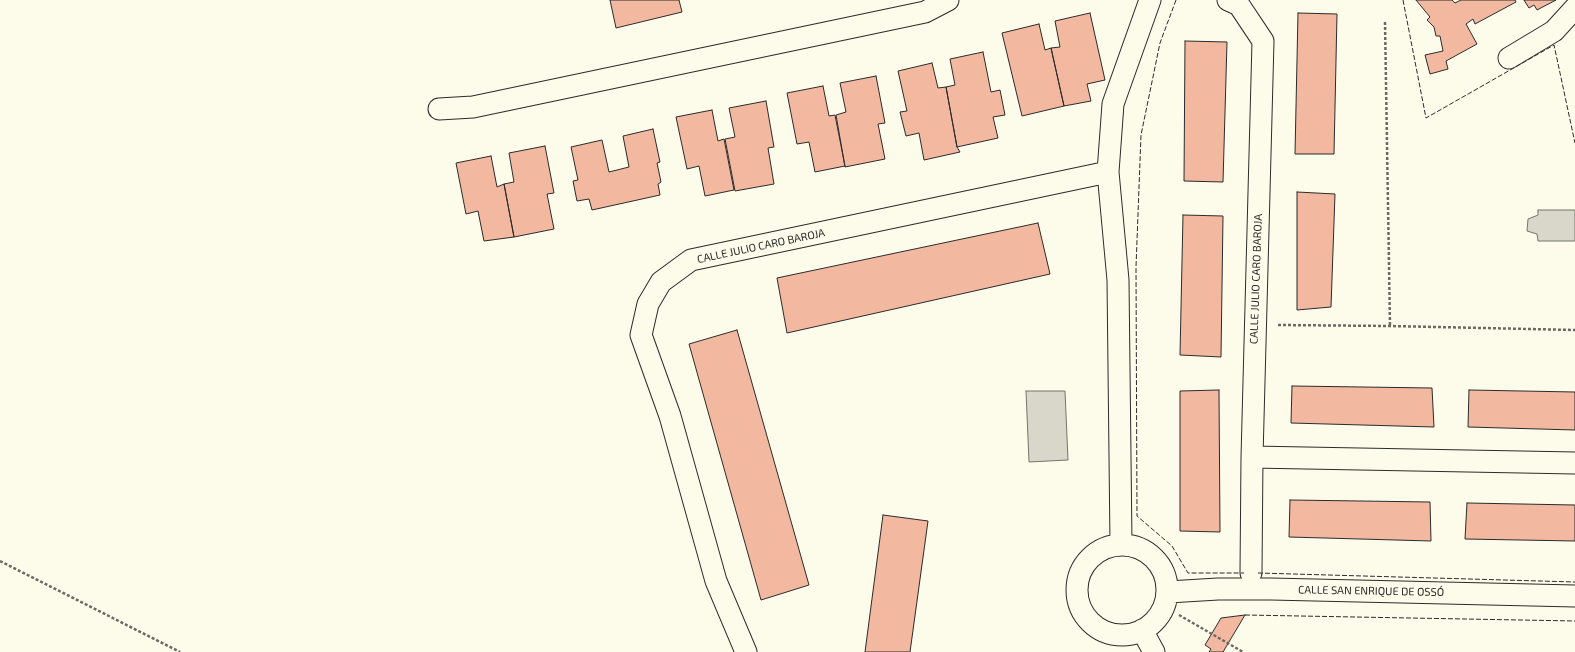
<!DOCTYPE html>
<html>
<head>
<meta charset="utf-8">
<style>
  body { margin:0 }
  canvas { display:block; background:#fdfbea }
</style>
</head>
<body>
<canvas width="1575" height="652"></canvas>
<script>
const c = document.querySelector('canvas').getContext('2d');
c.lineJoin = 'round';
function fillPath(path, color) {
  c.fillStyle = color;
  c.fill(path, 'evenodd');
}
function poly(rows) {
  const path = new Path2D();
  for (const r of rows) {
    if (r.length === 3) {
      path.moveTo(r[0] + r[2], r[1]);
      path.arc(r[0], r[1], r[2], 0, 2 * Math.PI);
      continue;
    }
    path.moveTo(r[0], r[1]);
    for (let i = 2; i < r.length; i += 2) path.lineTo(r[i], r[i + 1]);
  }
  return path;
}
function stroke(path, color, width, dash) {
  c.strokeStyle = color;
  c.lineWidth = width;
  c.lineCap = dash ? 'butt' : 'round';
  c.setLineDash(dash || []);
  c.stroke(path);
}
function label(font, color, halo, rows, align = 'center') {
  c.font = font + ' "Exo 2",sans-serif';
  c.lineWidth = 3;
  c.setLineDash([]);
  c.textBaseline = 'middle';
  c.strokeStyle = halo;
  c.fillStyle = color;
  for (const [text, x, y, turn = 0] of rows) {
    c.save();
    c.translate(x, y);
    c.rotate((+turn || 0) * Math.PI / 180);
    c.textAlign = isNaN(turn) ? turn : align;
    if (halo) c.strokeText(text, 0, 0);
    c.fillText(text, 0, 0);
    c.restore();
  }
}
const water = poly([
  [1538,210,1575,210,1575,241,1538,241,1537,234,1527,231,1528,219,1538,215,1538,210],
  [1026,391,1065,391,1068,460,1029,462,1026,391]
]);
fillPath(water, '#d8d7c9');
stroke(water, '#74746e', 1);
const building = poly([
  [610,0,679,0,682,12,616,28,610,0],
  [1416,0,1452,0,1455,3,1461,0,1515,0,1516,2,1475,24,1473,19,1466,24,1477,44,1446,61,1448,69,1430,74,1425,55,1443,51,1440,36,1436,36,1434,27,1427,20,1430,17,1416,0],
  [1524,0,1556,0,1537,10,1534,5,1529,8,1524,0],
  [1090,13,1105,80,1087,84,1091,101,1064,106,1051,48,1060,47,1055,21,1090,13],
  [1298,13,1337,14,1334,154,1295,154,1298,13],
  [1039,24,1045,50,1051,48,1064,106,1022,116,1002,33,1039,24],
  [1185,41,1227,42,1223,182,1184,181,1185,41],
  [983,52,991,92,1000,90,1005,115,993,117,998,138,957,147,946,87,955,85,950,59,983,52],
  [932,63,938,88,946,87,957,147,960,152,924,160,919,133,906,136,900,112,907,111,898,71,932,63],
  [876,76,885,123,878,124,885,159,845,167,836,115,846,112,840,83,876,76],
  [823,86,829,116,835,115,845,166,815,172,809,142,797,144,787,93,823,86],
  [766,101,774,147,768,148,774,184,735,191,725,139,735,137,729,108,766,101],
  [712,110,718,141,724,139,734,190,705,196,699,166,687,169,676,117,712,110],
  [653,129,660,162,657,163,661,182,658,184,660,195,592,210,589,199,577,201,573,181,578,180,571,147,602,140,609,172,629,167,623,136,653,129],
  [545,146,554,193,547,194,554,229,514,237,504,184,514,182,509,153,545,146],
  [491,156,497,187,504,184,514,237,484,241,478,211,466,214,456,163,491,156],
  [1297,192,1335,194,1331,307,1297,310,1297,192],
  [1183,215,1223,216,1221,357,1180,355,1183,215],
  [1038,223,1050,274,787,333,777,278,1038,223],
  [737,330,809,585,761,600,689,344,737,330],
  [1292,386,1432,388,1434,427,1291,423,1292,386],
  [1219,390,1220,532,1180,531,1180,391,1219,390],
  [1469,390,1575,392,1575,430,1468,427,1469,390],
  [1290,500,1430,502,1431,541,1289,537,1290,500],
  [1467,503,1575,505,1575,541,1465,539,1467,503],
  [883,515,928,521,910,652,865,652,883,515],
  [1245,615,1223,652,1209,652,1211,649,1205,645,1221,618,1245,615]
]);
fillPath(building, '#f2b8a0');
stroke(building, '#2b2b2b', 1);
const street = poly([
  [1228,0,1239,5,1263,41,1252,457,1251,573],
  [1509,58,1554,31,1575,8],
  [439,109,473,107,925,12,948,0],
  [1252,457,1575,463],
  [1121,544,1118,280,1108,172,1113,104,1150,0],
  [1122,590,45],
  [1168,592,1218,589,1271,589,1575,596],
  [1142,630,1154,652],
  [746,652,716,581,670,416,641,335,648,304,661,282,691,260,1108,172]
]);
stroke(street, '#2b2b2b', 23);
stroke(poly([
  [1385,22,1390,326],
  [1278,325,1390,326,1575,330],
  [0,561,180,652],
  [1179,615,1243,652]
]), '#6a6964', 2.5, [3, 2]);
stroke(street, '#fdfbea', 21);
stroke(poly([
  [1176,0,1160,43,1141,135,1136,267,1137,516,1172,546,1188,573,1244,573],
  [1403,0,1426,118,1554,45,1575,143],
  [1258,573,1575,582],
  [1245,615,1575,621]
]), '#2b2b2b', 1, [5, 2]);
label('11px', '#2b2b2b', '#fdfbea', [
  ["CALLE JULIO CARO BAROJA",761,246,-12],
  ["CALLE JULIO CARO BAROJA",1256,279,-88],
  ["CALLE SAN ENRIQUE DE OSSÓ",1371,591,1]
]);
</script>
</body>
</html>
